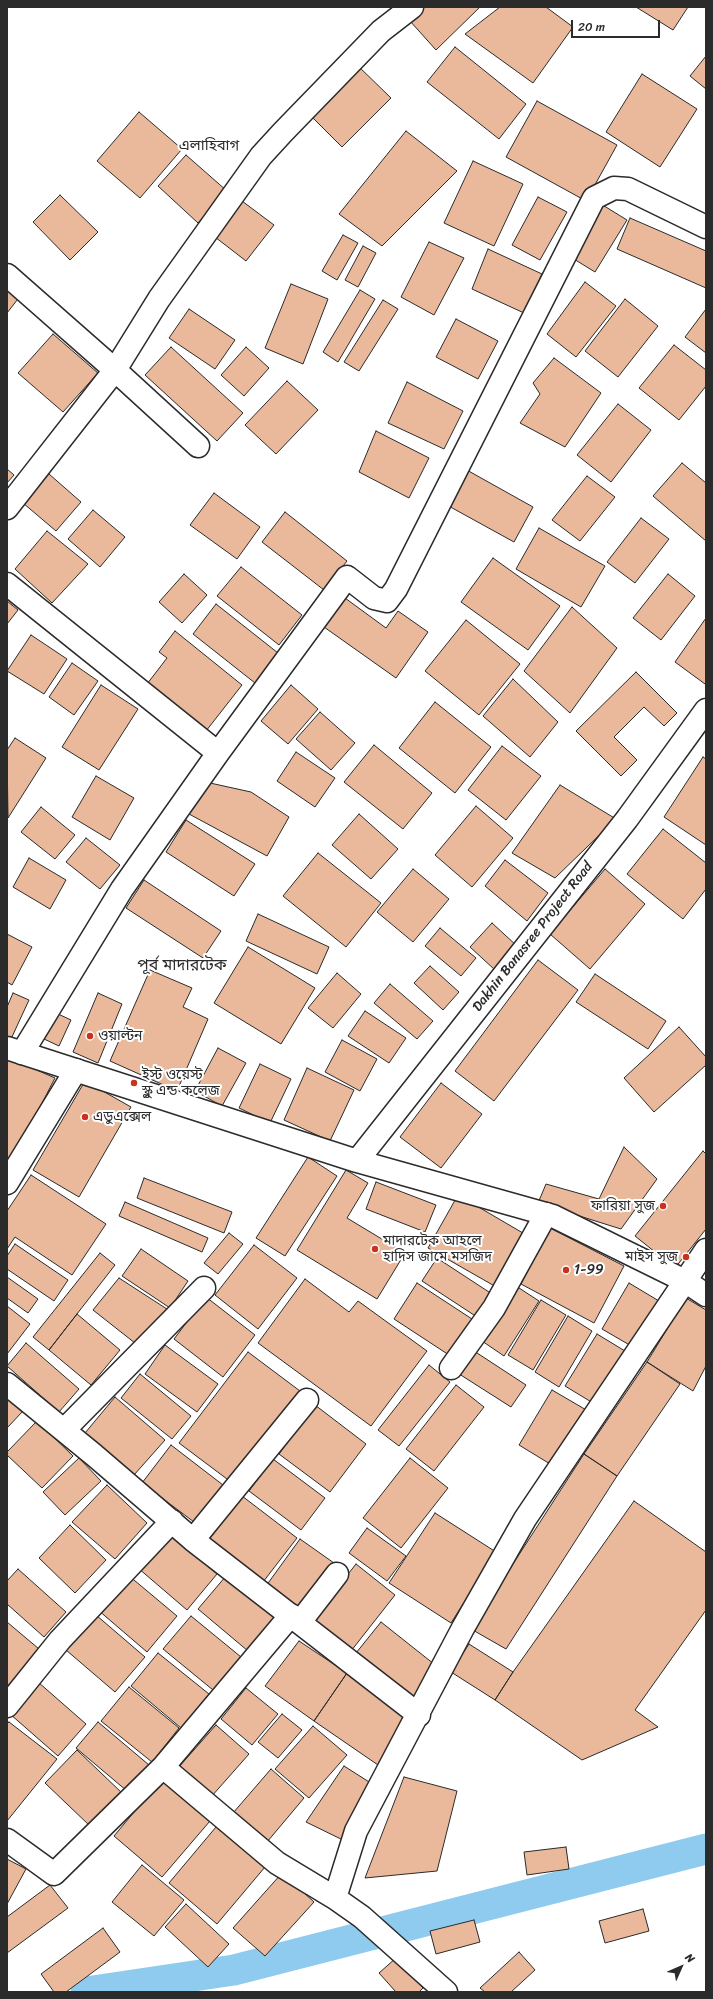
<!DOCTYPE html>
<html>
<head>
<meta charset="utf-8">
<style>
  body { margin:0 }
  #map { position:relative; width:713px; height:1999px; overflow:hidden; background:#fff; font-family:Sriracha,sans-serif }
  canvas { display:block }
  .frame { position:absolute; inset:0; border:8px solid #2b2b2b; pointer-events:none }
  .north { position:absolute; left:661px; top:1947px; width:40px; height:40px; -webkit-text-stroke:3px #fff; paint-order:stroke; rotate:45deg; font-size:11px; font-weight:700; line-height:16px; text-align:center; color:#2b2b2b }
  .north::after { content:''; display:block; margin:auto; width:14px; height:18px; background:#2b2b2b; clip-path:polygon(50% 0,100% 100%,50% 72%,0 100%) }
  .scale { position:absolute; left:571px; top:20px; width:89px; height:18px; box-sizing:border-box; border:2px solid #2b2b2b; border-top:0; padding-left:5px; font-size:12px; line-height:14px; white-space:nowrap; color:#2b2b2b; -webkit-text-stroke:3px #fff; paint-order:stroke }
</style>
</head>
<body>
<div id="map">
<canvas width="713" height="1999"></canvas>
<div class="frame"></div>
<div class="north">N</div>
<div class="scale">20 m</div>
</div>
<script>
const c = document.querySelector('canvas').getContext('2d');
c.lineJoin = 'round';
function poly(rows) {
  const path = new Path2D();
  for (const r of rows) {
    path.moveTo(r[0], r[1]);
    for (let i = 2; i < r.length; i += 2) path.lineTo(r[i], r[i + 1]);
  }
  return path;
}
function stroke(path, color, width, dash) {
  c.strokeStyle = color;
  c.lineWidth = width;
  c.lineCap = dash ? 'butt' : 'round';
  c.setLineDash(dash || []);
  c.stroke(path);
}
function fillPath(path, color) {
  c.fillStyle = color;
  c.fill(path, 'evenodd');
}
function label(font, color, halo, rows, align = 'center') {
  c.font = font + ' Sriracha,"Noto Sans Bengali",sans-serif';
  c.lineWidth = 4;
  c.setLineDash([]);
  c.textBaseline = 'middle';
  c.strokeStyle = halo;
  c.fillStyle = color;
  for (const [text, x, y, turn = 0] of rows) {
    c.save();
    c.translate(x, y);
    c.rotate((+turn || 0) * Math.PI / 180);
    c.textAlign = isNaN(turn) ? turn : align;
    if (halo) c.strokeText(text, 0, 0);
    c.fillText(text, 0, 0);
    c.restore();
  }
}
stroke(poly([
  [86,1992,234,1970,706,1849]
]), '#8ecbef', 31);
const building = poly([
  [425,7,480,7,436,50,410,21,425,7],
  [500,7,546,7,573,27,533,83,465,34,500,7],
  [636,7,688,7,673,30,636,7],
  [455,47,526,104,499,139,427,82,455,47],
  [706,56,706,89,690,76,706,56],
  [354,62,391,98,342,147,305,110,354,62],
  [642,74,697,109,660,167,606,132,642,74],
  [537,101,617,145,586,201,506,157,537,101],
  [139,112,182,149,140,198,97,161,139,112],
  [406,131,457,171,382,246,339,214,406,131],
  [186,155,227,191,198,223,158,186,186,155],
  [473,161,523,184,494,246,444,223,473,161],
  [60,195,98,232,70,260,33,222,60,195],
  [538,197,567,212,540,260,512,245,538,197],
  [242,201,274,225,246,261,215,237,242,201],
  [601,204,627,220,595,272,569,256,601,204],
  [630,218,706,251,706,288,617,249,630,218],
  [343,235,358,243,337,280,322,271,343,235],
  [429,242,464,258,434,315,401,297,429,242],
  [363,246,376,253,358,287,345,280,363,246],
  [488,249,542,274,524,313,472,289,488,249],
  [585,282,616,306,576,357,547,334,585,282],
  [7,284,21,295,7,313,7,284],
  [291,284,328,299,303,364,265,348,291,284],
  [360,290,375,299,338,362,323,352,360,290],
  [625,299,658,326,618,377,585,351,625,299],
  [383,300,398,309,359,371,344,362,383,300],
  [189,309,235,340,215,369,169,338,189,309],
  [706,309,706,353,685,337,706,309],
  [456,319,498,341,478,379,436,357,456,319],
  [53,334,98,373,63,412,18,373,53,334],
  [674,345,706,370,706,386,679,420,639,388,674,345],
  [171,347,243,413,217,441,145,375,171,347],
  [246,347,269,368,244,396,221,375,246,347],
  [554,358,601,393,565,447,520,423,540,394,533,383,554,358],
  [287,381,318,410,276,454,245,425,287,381],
  [407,382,463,411,444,449,388,423,407,382],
  [618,404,651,430,611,482,577,455,618,404],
  [376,431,429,458,409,498,359,472,376,431],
  [682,463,706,483,706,541,653,496,682,463],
  [7,469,14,475,7,483,7,469],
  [465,469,533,507,514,542,445,504,465,469],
  [49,474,81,502,56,531,23,503,49,474],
  [587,476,615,497,580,541,552,520,587,476],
  [214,493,260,527,237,559,190,525,214,493],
  [93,510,125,537,100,567,68,539,93,510],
  [285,512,347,561,324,590,262,542,285,512],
  [641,518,669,539,635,583,607,562,641,518],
  [539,528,605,566,581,607,516,569,539,528],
  [47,531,88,564,52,603,15,569,47,531],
  [493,558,560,606,528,650,461,602,493,558],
  [241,567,302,615,279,645,217,596,241,567],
  [184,574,207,595,182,623,159,602,184,574],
  [668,574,695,596,661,640,633,618,668,574],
  [345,598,386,628,398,611,428,632,396,678,324,627,345,598],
  [7,601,18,610,7,624,7,601],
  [216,604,278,653,255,683,193,634,216,604],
  [572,607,617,648,570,713,524,671,572,607],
  [706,618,706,683,705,684,675,662,706,618],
  [466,620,520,664,479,715,425,671,466,620],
  [175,631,242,685,206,731,147,684,167,658,159,652,175,631],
  [31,635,67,659,44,694,7,671,31,635],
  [72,663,98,681,74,715,49,697,72,663],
  [636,672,677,713,664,726,644,707,614,737,637,760,621,776,576,731,636,672],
  [513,679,558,722,530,757,483,716,513,679],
  [101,685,138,709,99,770,62,747,101,685],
  [291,685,318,709,288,744,261,721,291,685],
  [435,702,491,747,455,793,399,748,435,702],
  [320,712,355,743,331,770,296,739,320,712],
  [15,738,46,758,8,818,7,750,15,738],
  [374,745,432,793,403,829,344,782,374,745],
  [502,746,541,776,506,820,468,790,502,746],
  [296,752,335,778,315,807,277,781,296,752],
  [703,757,706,759,706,845,664,817,703,757],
  [96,776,134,798,110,840,72,817,96,776],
  [210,783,251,792,289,817,267,856,189,814,210,783],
  [560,785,616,819,555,878,512,853,560,785],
  [476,806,513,838,472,887,435,855,476,806],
  [41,807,75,835,55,859,21,832,41,807],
  [359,814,398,849,371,879,332,845,359,814],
  [186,820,255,864,234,896,166,852,186,820],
  [663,829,706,863,706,889,683,919,627,874,663,829],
  [86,838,120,865,100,889,66,862,86,838],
  [318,853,381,903,346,947,283,896,318,853],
  [29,858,66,880,50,909,13,887,29,858],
  [505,860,548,893,527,921,485,886,505,860],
  [413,869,449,899,413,942,377,912,413,869],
  [605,869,645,904,590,969,550,934,605,869],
  [144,880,221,931,203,958,126,908,144,880],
  [258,914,329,947,317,974,246,941,258,914],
  [492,923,517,946,495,970,470,947,492,923],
  [440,928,476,958,461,976,425,946,440,928],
  [7,934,32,947,12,985,7,982,7,934],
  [248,947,315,988,281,1044,214,1003,248,947],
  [538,960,578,990,494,1101,455,1071,538,960],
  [430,966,459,992,443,1010,414,983,430,966],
  [150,970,192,988,183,1007,208,1019,177,1091,110,1061,150,970],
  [337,973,361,994,333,1028,308,1008,337,973],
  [595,974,666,1021,648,1049,576,1002,595,974],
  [390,984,433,1021,417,1039,374,1003,390,984],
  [13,993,29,1000,11,1039,7,1038,7,1007,13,993],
  [98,993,122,1004,98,1063,73,1052,98,993],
  [365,1011,406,1038,389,1063,348,1036,365,1011],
  [56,1013,71,1020,59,1046,44,1039,56,1013],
  [679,1027,706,1057,706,1065,654,1112,624,1078,679,1027],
  [342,1040,377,1059,360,1091,325,1072,342,1040],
  [218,1048,246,1063,222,1106,195,1091,218,1048],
  [7,1057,55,1078,7,1171,7,1057],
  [260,1064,291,1079,270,1123,239,1108,260,1064],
  [307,1068,354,1090,330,1141,284,1120,307,1068],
  [85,1081,131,1107,79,1197,33,1170,85,1081],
  [441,1083,482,1114,441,1168,400,1137,441,1083],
  [624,1147,657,1179,621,1229,538,1203,546,1184,599,1199,624,1147],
  [703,1151,706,1154,706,1229,675,1268,635,1236,703,1151],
  [308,1157,337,1176,285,1256,256,1238,308,1157],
  [346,1170,368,1183,347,1218,405,1253,377,1299,297,1250,346,1170],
  [31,1175,106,1224,72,1275,15,1237,7,1249,7,1211,31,1175],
  [144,1178,232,1212,224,1233,137,1198,144,1178],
  [376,1182,436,1205,425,1232,366,1209,376,1182],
  [458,1195,528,1236,498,1288,428,1248,458,1195],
  [125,1202,208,1238,202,1252,119,1216,125,1202],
  [550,1228,624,1266,594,1323,521,1284,550,1228],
  [229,1233,243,1244,218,1274,204,1263,229,1233],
  [15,1244,68,1280,54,1301,7,1269,7,1256,15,1244],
  [254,1245,297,1278,258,1329,215,1295,254,1245],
  [141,1249,188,1281,170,1308,122,1276,141,1249],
  [100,1253,115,1265,49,1350,33,1337,100,1253],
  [437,1258,492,1294,477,1317,422,1281,437,1258],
  [7,1277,38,1299,28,1313,7,1298,7,1277],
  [119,1278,170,1311,140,1347,93,1310,119,1278],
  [305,1279,349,1312,358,1301,427,1351,371,1426,258,1343,305,1279],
  [417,1283,472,1319,449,1355,394,1319,417,1283],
  [629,1283,659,1301,633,1347,602,1329,629,1283],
  [516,1286,539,1301,504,1356,482,1341,516,1286],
  [206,1297,255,1335,223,1377,174,1339,206,1297],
  [686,1298,706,1310,706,1366,693,1391,647,1362,686,1298],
  [541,1300,566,1315,533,1370,508,1355,541,1300],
  [7,1306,30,1324,7,1354,7,1306],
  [77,1314,120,1350,91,1385,49,1350,77,1314],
  [568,1316,592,1331,559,1387,535,1372,568,1316],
  [597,1334,625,1351,593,1403,565,1386,597,1334],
  [26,1343,79,1389,59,1412,7,1366,26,1343],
  [165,1345,218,1384,197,1412,145,1374,165,1345],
  [471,1349,526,1385,511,1407,456,1372,471,1349],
  [248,1352,300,1391,231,1482,179,1443,248,1352],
  [647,1362,680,1384,617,1476,584,1454,647,1362],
  [429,1365,450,1382,399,1446,378,1430,429,1365],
  [140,1374,191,1416,172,1439,121,1398,140,1374],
  [456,1385,484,1407,434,1471,406,1449,456,1385],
  [552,1390,588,1411,555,1467,519,1445,552,1390],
  [7,1396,23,1411,7,1428,7,1396],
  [115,1397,165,1440,134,1475,85,1433,115,1397],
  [315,1405,366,1444,330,1492,279,1454,315,1405],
  [37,1421,73,1456,42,1488,7,1455,7,1452,37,1421],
  [171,1445,223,1485,194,1522,142,1483,171,1445],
  [584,1454,617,1476,506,1649,471,1629,584,1454],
  [79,1458,101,1481,65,1515,43,1492,79,1458],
  [410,1458,448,1488,401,1548,363,1518,410,1458],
  [273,1459,325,1498,301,1530,249,1491,273,1459],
  [107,1485,147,1523,115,1559,72,1522,107,1485],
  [242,1496,297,1538,263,1582,208,1541,242,1496],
  [634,1501,706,1552,706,1610,635,1710,658,1727,582,1760,495,1700,513,1672,634,1501],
  [435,1513,496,1552,451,1623,389,1583,435,1513],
  [70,1525,106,1560,75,1593,39,1558,70,1525],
  [367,1528,406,1556,387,1581,349,1553,367,1528],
  [168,1533,217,1574,187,1610,138,1568,168,1533],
  [300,1539,334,1563,299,1611,266,1586,300,1539],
  [356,1564,395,1595,351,1651,312,1620,356,1564],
  [18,1569,66,1612,44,1637,7,1604,7,1581,18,1569],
  [128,1575,177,1616,147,1652,98,1610,128,1575],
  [226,1576,276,1617,248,1651,198,1609,226,1576],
  [96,1615,145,1657,115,1692,66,1650,96,1615],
  [191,1616,241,1657,213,1690,163,1649,191,1616],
  [7,1622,39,1649,7,1687,7,1622],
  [381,1622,439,1668,414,1700,356,1653,381,1622],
  [299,1641,347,1673,314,1721,265,1686,299,1641],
  [469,1644,513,1672,495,1700,451,1672,469,1644],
  [158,1653,209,1694,181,1728,131,1686,158,1653],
  [347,1673,411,1717,378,1765,314,1721,347,1673],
  [38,1682,86,1724,58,1756,10,1714,38,1682],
  [129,1687,179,1728,152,1762,101,1721,129,1687],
  [246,1688,278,1714,252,1745,221,1719,246,1688],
  [282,1714,302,1730,278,1758,258,1742,282,1714],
  [9,1722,57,1759,7,1821,7,1724,9,1722],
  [98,1722,149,1765,127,1791,76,1748,98,1722],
  [216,1725,249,1754,211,1797,178,1768,216,1725],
  [313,1726,347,1755,309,1798,275,1769,313,1726],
  [77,1750,122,1793,90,1826,45,1783,77,1750],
  [344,1766,377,1787,345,1841,306,1822,344,1766],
  [271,1769,304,1798,267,1842,233,1813,271,1769],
  [404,1777,457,1791,437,1871,365,1878,404,1777],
  [161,1780,210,1821,162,1877,114,1836,161,1780],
  [216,1827,265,1867,217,1924,169,1883,216,1827],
  [566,1847,569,1869,527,1875,524,1852,566,1847],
  [7,1859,26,1869,7,1904,7,1859],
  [142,1865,184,1900,154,1936,112,1902,142,1865],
  [282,1873,314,1902,265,1956,233,1928,282,1873],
  [50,1885,68,1908,7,1953,7,1917,50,1885],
  [186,1904,229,1944,208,1967,165,1927,186,1904],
  [643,1909,649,1931,605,1943,599,1921,643,1909],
  [474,1920,480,1942,436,1954,430,1931,474,1920],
  [103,1928,120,1952,66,1992,54,1992,41,1974,103,1928],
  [519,1952,535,1970,511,1992,485,1992,480,1988,519,1952],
  [396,1958,423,1988,419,1992,396,1992,379,1973,396,1958]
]);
fillPath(building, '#eab99b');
stroke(building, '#2b2b2b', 1);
const street = poly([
  [7,275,115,370,198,446],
  [7,508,115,370,159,299,261,156,283,132,381,31,412,7],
  [7,584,218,753],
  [22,1053,122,889,218,753,347,577,374,598,387,601,396,589,594,198,614,188,628,189,706,227],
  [7,1183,76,1070],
  [451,1368,494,1308,546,1214],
  [7,1384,94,1455,193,1540,419,1715],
  [64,1430,204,1288],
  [193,1540,307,1400],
  [291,1615,163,1767,277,1863,335,1898,362,1917,446,1992],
  [300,1622,337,1574],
  [7,1706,60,1640,172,1521],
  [7,1840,54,1874,163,1767],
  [335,1898,356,1831,463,1628,525,1519,706,1250]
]);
const secondary = poly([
  [7,1048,357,1161,553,1216,685,1281,706,1295],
  [357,1161,627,819,706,710]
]);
stroke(street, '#2b2b2b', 25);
stroke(secondary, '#2b2b2b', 25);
stroke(street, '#fff', 22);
stroke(secondary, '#fff', 22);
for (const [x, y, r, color] of [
  [90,1036,4,"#c8321e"],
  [134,1083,4,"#c8321e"],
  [85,1117,4,"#c8321e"],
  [663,1206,4,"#c8321e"],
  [375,1249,4,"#c8321e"],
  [686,1257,4,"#c8321e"],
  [566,1270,4,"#c8321e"]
]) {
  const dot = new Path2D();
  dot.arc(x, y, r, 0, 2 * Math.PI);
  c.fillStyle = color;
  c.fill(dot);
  stroke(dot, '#fff', 1.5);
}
label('14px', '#2b2b2b', '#fff', [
  ["Dakhin Banasree Project Road",533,937,-52]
]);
label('14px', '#2b2b2b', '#fff', [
  ["ওয়াল্টন",98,1036],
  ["ইস্ট ওয়েস্ট",142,1075],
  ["স্কুল এন্ড কলেজ",142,1091],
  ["এডুএক্সেল",93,1117],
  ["ফারিয়া সুজ",655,1206,"right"],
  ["মাদারটেক আহলে",383,1241],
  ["হাদিস জামে মসজিদ",383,1257],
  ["মাইস সুজ",678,1257,"right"],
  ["1-99",574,1270]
], 'left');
label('15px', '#2b2b2b', '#fff', [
  ["এলাহিবাগ",209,146]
]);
label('16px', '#2b2b2b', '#fff', [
  ["পূর্ব মাদারটেক",182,966]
]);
</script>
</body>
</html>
